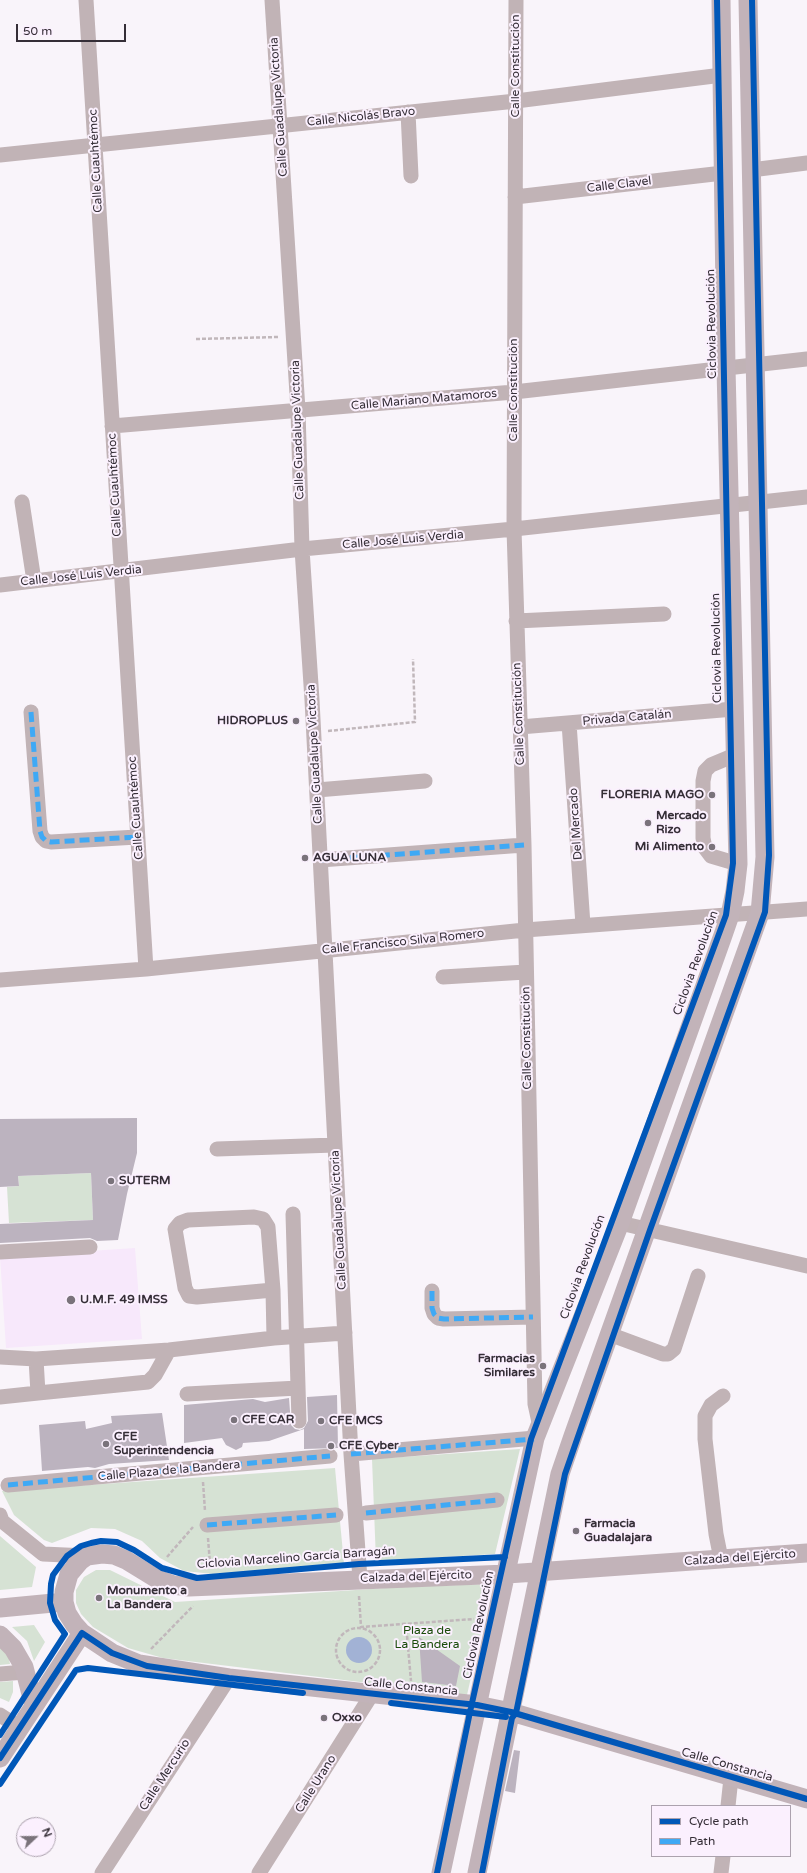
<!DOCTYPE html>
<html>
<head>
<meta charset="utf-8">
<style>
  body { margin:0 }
  #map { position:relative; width:807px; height:1873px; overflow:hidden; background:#f9f4fa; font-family:"Varela Round",sans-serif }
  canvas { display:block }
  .legend { position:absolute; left:651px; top:1805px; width:140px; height:52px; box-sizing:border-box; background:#fbf0fe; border:1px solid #aca2ae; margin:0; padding:5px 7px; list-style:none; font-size:12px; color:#352e37 }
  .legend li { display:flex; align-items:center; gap:8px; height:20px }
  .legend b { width:20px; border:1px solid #aca2ae }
  .north { position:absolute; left:16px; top:1817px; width:40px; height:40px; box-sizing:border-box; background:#fbf0fe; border:1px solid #aca2ae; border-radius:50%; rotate:68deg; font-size:11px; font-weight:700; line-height:16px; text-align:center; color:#352e37 }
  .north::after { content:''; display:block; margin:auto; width:14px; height:18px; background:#7a737b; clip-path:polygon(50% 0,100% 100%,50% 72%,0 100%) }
  .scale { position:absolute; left:16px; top:24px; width:110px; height:18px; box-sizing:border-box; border:2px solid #352e37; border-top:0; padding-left:5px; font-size:12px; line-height:14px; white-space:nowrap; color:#352e37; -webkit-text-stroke:3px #fbf0fe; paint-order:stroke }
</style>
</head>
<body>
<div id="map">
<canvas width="807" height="1873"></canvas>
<ul class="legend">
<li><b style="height:5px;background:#0057b8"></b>Cycle path</li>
<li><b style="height:5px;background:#3fa9f5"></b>Path</li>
</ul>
<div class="north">N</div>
<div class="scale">50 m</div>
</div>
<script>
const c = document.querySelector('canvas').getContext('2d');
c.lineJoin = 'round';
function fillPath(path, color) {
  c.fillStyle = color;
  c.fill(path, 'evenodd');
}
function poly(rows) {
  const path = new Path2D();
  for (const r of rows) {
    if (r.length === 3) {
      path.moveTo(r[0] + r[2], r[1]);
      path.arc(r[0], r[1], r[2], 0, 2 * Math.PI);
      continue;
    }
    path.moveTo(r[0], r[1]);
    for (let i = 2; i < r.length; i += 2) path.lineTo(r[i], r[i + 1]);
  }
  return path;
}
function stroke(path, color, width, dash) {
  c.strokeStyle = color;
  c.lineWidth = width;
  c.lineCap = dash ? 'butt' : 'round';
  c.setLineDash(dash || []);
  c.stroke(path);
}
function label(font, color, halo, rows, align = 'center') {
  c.font = font + ' "Varela Round",sans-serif';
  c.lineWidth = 4;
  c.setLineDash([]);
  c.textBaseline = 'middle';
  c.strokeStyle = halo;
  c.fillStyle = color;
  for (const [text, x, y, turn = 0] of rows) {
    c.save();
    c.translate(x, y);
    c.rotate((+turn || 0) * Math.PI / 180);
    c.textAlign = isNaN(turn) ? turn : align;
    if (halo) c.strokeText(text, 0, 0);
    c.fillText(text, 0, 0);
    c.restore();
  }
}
fillPath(poly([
  [135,1248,142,1339,6,1348,0,1257]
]), '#f7e8fb');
fillPath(poly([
  [91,1173,93,1220,9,1223,7,1187,19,1186,18,1176],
  [520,1449,495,1554,376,1561,372,1459],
  [335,1468,344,1564,213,1574,184,1571,160,1558,142,1541,115,1529,91,1528,52,1543,44,1540,14,1515,2,1491],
  [0,1536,36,1567,32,1587,0,1590],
  [96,1570,110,1570,175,1602,401,1587,492,1584,467,1695,163,1658,128,1648,93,1627,81,1614,76,1603,76,1590,84,1577],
  [34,1625,45,1642,34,1661,27,1641,12,1627],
  [0,1643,8,1654,10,1664,0,1665],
  [13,1681,13,1692,9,1702,0,1698,0,1682]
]), '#d6e2d4');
fillPath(poly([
  [359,1650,13]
]), '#a2b2d5');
fillPath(poly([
  [137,1118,137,1153,127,1194,118,1240,97,1241,90,1238,0,1243,0,1224,93,1220,91,1173,18,1176,19,1186,0,1187,0,1119],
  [337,1395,338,1448,304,1449,304,1429,269,1441,243,1443,242,1447,236,1450,226,1445,222,1438,184,1443,184,1405,253,1399,265,1402,289,1398,291,1425,295,1429,300,1430,304,1428,308,1421,307,1397],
  [162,1413,169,1460,109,1464,95,1468,88,1467,42,1471,39,1425,85,1421,86,1429,112,1423,111,1416],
  [419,1637,460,1666,456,1686,422,1682],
  [514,1750,520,1751,515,1793,505,1791]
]), '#bcb3bf');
stroke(poly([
  [196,339,279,337],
  [328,731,415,722,413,659],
  [203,1482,205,1511],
  [208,1538,210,1564],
  [167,1557,193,1527],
  [359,1596,361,1627,474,1619],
  [406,1624,411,1681],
  [358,1650,22],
  [151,1649,193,1606]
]), '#c1b7bb', 2.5, [4, 2]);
stroke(poly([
  [86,0,146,969],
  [272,0,298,410,302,549,312,700,351,1454,360,1579],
  [516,0,514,529,524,845,535,1404,540,1427],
  [408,112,411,176],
  [0,155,516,101,722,75],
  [751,170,807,163],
  [515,197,723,173],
  [112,426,514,392,807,359],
  [22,502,34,581],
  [0,585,302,549,514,529,807,497],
  [516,621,664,614],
  [31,712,40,831,42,837,46,841,51,842,137,837],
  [569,723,583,925],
  [520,727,734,709],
  [735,755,711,765,705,771,703,781,703,838,705,848,711,856,738,864],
  [317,790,425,781],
  [320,860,524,845],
  [443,977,526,972],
  [0,980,146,969,525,930,807,909],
  [217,1149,335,1145],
  [293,1214,299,1421],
  [620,1223,807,1266],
  [0,1252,90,1247],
  [273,1290,197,1297,189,1296,185,1288,175,1229,180,1223,188,1220,254,1217,263,1219,268,1227,273,1290,274,1338],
  [432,1291,432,1308,434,1314,438,1318,444,1319,533,1317],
  [609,1334,663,1354,668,1354,674,1349,698,1276],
  [0,1357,36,1359,169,1350,274,1338,345,1333],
  [36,1359,38,1393,148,1382,155,1375,169,1350],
  [187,1394,298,1388],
  [0,1397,38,1393],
  [351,1454,535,1438],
  [8,1485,330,1456],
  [366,1513,497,1500],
  [0,1515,2,1521,43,1554,87,1556],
  [207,1525,336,1515],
  [721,1559,716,1534,705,1439,705,1416,711,1405,723,1396],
  [0,1674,25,1672],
  [0,1715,20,1728],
  [728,1806,731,1778],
  [102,1873,229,1678],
  [259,1873,372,1694],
  [721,1873,723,1856]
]), '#c1b3b6', 15);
stroke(poly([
  [807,1553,507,1574,189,1587,173,1585,157,1579,126,1560,114,1555,102,1554,87,1556,80,1561,69,1574,64,1592,64,1602,67,1613,74,1624,82,1633,112,1653,139,1664,229,1678,477,1705,511,1712,807,1799],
  [0,1608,64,1602],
  [0,1635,13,1648,24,1667,34,1706],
  [0,1758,82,1633],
  [441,1873,535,1438,620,1223,722,938,730,915,735,891,738,864,726,368,721,0],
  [477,1873,560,1474,573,1436,760,913,765,857,748,0]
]), '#c2b3b9', 19);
stroke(poly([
  [31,712,40,831,42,837,46,841,51,842,137,837],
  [320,860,524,845],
  [432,1291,432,1308,434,1314,438,1318,444,1319,533,1317],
  [351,1454,534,1439],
  [8,1485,330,1456],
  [366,1513,497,1500],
  [207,1525,336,1515]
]), '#3fa9f5', 5, [10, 5]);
stroke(poly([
  [391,1703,506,1717],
  [0,1735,65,1634,55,1620,50,1603,51,1584,53,1575,67,1556,81,1546,91,1543,101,1541,117,1542,134,1550,162,1568,197,1578,359,1564,505,1557],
  [0,1758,82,1633,112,1653,147,1666,229,1678,477,1705,511,1712,807,1799],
  [0,1784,76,1670,88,1668,303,1693],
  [437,1873,470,1712,531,1439,726,915,733,863,717,0],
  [482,1873,512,1718,516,1713,565,1474,650,1230,765,912,769,855,752,0]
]), '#0057b8', 6);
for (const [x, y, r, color] of [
  [296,721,4,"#7a737b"],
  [712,795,4,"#7a737b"],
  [648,823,4,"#7a737b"],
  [712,847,4,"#7a737b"],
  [305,858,4,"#7a737b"],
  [111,1181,4,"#7a737b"],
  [71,1300,5,"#7a737b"],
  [543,1366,4,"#7a737b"],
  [234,1420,4,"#7a737b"],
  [321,1421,4,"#7a737b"],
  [106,1444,4,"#7a737b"],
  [331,1446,4,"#7a737b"],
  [576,1531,4,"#7a737b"],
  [99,1598,4,"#7a737b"],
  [324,1718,4,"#7a737b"]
]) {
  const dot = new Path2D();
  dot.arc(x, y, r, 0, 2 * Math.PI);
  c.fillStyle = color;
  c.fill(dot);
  stroke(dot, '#fbf0fe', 1.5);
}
label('12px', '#352e37', '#fbf0fe', [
  ["Calle Constitución",516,66,-90],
  ["Calle Guadalupe Victoria",279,107,-94],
  ["Calle Nicolás Bravo",361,117,-6],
  ["Calle Cuauhtémoc",96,161,-93],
  ["Calle Clavel",619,185,-7],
  ["Ciclovia Revolución",712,324,-91],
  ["Calle Constitución",514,390,-90],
  ["Calle Mariano Matamoros",424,400,-5],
  ["Calle Guadalupe Victoria",298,430,-92],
  ["Calle Cuauhtémoc",115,485,-93],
  ["Calle José Luis Verdia",403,540,-5],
  ["Calle José Luis Verdia",81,576,-6],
  ["Ciclovia Revolución",717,648,-91],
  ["Calle Constitución",519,714,-92],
  ["Privada Catalán",627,718,-5],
  ["Calle Guadalupe Victoria",315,754,-93],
  ["Calle Cuauhtémoc",136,808,-94],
  ["Del Mercado",576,824,-94],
  ["Calle Francisco Silva Romero",403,942,-6],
  ["Ciclovia Revolución",696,963,-70],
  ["Calle Constitución",527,1038,-91],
  ["Calle Guadalupe Victoria",339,1220,-93],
  ["Ciclovia Revolución",583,1267,-70],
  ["Calle Plaza de la Bandera",169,1471,-5],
  ["Ciclovia Marcelino García Barragán",296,1558,-4],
  ["Calzada del Ejército",740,1558,-4],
  ["Calzada del Ejército",416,1577,-2],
  ["Ciclovia Revolución",479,1625,-78],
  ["Calle Constancia",411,1687,6],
  ["Calle Constancia",727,1765,16],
  ["Calle Mercurio",165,1775,-57],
  ["Calle Urano",316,1784,-58]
]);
label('bold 12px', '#352e37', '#fbf0fe', [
  ["HIDROPLUS",288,721,"right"],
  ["FLORERIA MAGO",704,795,"right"],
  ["Mercado",656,816],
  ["Rizo",656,830],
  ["Mi Alimento",704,847,"right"],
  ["AGUA LUNA",313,858],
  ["SUTERM",119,1181],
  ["U.M.F. 49 IMSS",80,1300],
  ["Farmacias",535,1359,"right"],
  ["Similares",535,1373,"right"],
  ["CFE CAR",242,1420],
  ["CFE MCS",329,1421],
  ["CFE",114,1437],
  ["Superintendencia",114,1451],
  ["CFE Cyber",339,1446],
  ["Farmacia",584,1524],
  ["Guadalajara",584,1538],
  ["Monumento a",107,1591],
  ["La Bandera",107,1605],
  ["Oxxo",332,1718]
], 'left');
label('12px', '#194b09', '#fbf0fe', [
  ["Plaza de",427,1631],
  ["La Bandera",427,1645]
]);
</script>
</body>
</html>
